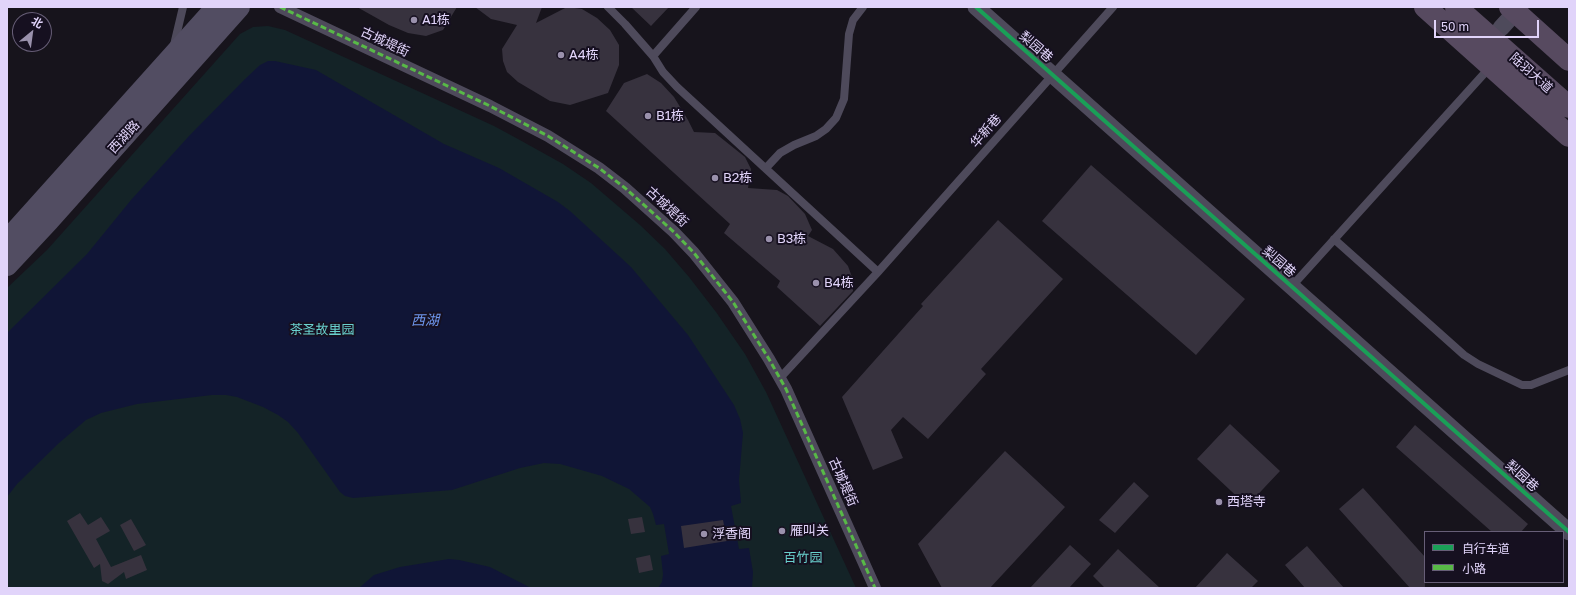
<!DOCTYPE html>
<html>
<head>
<meta charset="utf-8">
<style>
  body { margin:0 }
  #map { position:relative; width:1576px; height:595px; overflow:hidden; background:#17141c; font-family:"Golos Text","Noto Sans SC",sans-serif }
  canvas { display:block }
  .frame { position:absolute; inset:0; border:8px solid #e1d4fa; pointer-events:none }
  .legend { position:absolute; left:1424px; top:531px; width:140px; height:52px; box-sizing:border-box; background:#161020; border:1px solid #675e77; margin:0; padding:5px 7px; list-style:none; font-size:12px; color:#e1d4fa }
  .legend li { display:flex; align-items:center; gap:8px; height:20px }
  .legend b { width:20px; border:1px solid #675e77 }
  .north { position:absolute; left:12px; top:12px; width:40px; height:40px; box-sizing:border-box; background:#161020; border:1px solid #675e77; border-radius:50%; rotate:29deg; font-size:11px; font-weight:700; line-height:16px; text-align:center; color:#e1d4fa }
  .north::after { content:''; display:block; margin:auto; width:14px; height:18px; background:#9a91ac; clip-path:polygon(50% 0,100% 100%,50% 72%,0 100%) }
  .scale { position:absolute; left:1434px; top:20px; width:105px; height:18px; box-sizing:border-box; border:2px solid #e1d4fa; border-top:0; padding-left:5px; font-size:12px; line-height:14px; white-space:nowrap; color:#e1d4fa; -webkit-text-stroke:3px #161020; paint-order:stroke }
</style>
</head>
<body>
<div id="map">
<canvas width="1576" height="595"></canvas>
<div class="frame"></div>
<ul class="legend">
<li><b style="height:5px;background:#1a9f57"></b>自行车道</li>
<li><b style="height:5px;background:#58b947"></b>小路</li>
</ul>
<div class="north">北</div>
<div class="scale">50 m</div>
</div>
<script>
const c = document.querySelector('canvas').getContext('2d');
c.lineJoin = 'round';
function fillPath(path, color) {
  c.fillStyle = color;
  c.fill(path, 'evenodd');
}
function poly(rows) {
  const path = new Path2D();
  for (const r of rows) {
    path.moveTo(r[0], r[1]);
    for (let i = 2; i < r.length; i += 2) path.lineTo(r[i], r[i + 1]);
  }
  return path;
}
function stroke(path, color, width, dash) {
  c.strokeStyle = color;
  c.lineWidth = width;
  c.lineCap = dash ? 'butt' : 'round';
  c.setLineDash(dash || []);
  c.stroke(path);
}
function label(font, color, halo, rows, align = 'center') {
  c.font = font + ' "Golos Text","Noto Sans SC",sans-serif';
  c.lineWidth = 4;
  c.setLineDash([]);
  c.textBaseline = 'middle';
  c.strokeStyle = halo;
  c.fillStyle = color;
  for (const [text, x, y, turn = 0] of rows) {
    c.save();
    c.translate(x, y);
    c.rotate((+turn || 0) * Math.PI / 180);
    c.textAlign = isNaN(turn) ? turn : align;
    if (halo) c.strokeText(text, 0, 0);
    c.fillText(text, 0, 0);
    c.restore();
  }
}
fillPath(poly([
  [268,26,285,30,494,126,518,139,563,164,591,183,640,225,665,249,689,277,716,312,745,354,766,392,856,588,7,588,7,288,47,250,240,34,253,27]
]), '#142327');
fillPath(poly([
  [268,61,275,61,316,70,444,144,499,168,558,202,570,211,631,267,688,335,734,405,740,419,743,433,739,480,741,503,731,506,739,549,749,548,753,572,752,588,658,588,662,582,663,574,661,556,669,554,664,524,656,525,653,514,650,507,629,489,602,476,560,464,544,463,520,468,452,490,353,498,345,496,340,492,298,433,288,422,278,415,263,407,237,397,226,395,212,395,137,404,101,413,86,420,59,443,17,484,7,497,7,333,87,254,131,200,189,136,245,79,260,65],
  [449,559,459,560,490,567,531,588,359,588,374,575,400,567]
]), '#101536');
fillPath(poly([
  [357,7,457,7,443,30,426,36,408,33,389,25],
  [475,7,542,7,536,23,567,7,582,9,597,18,610,30,619,45,619,65,608,93,570,105,550,101,518,82,507,72,503,61,502,49,517,25,491,19],
  [631,7,669,7,651,26],
  [647,74,661,83,674,97,688,120,694,132,715,133,745,157,751,169,748,188,777,190,788,196,805,214,812,230,808,236,833,249,848,266,853,280,853,291,820,326,777,287,780,281,724,233,730,224,606,111,624,83],
  [1091,165,1245,299,1196,355,1042,221],
  [998,220,1063,279,981,369,986,374,928,439,903,417,891,430,903,458,873,470,842,397,923,306,921,304],
  [1230,424,1280,471,1247,506,1197,459],
  [1415,425,1528,524,1521,532,1492,532,1396,447],
  [1005,451,1065,507,990,588,942,588,918,544],
  [1134,482,1149,496,1115,533,1099,520],
  [1363,488,1425,557,1425,588,1410,588,1339,509],
  [80,513,88,525,101,517,110,531,96,539,111,567,141,555,147,570,126,579,124,572,108,584,102,581,100,564,94,568,67,521],
  [642,517,645,532,631,534,628,519],
  [131,519,146,545,134,551,120,525],
  [723,520,727,541,684,548,681,526],
  [1070,545,1091,564,1069,588,1030,588],
  [1307,546,1344,588,1305,588,1285,565],
  [1118,549,1160,588,1105,588,1093,576],
  [1227,553,1258,581,1251,588,1195,588],
  [650,555,653,570,639,573,636,558]
]), '#37323e');
stroke(poly([
  [608,7,625,24,653,56],
  [696,7,653,56,663,72,677,87,878,272],
  [174,45,183,7],
  [766,168,780,153,794,145,816,136,826,129,836,118,844,99,849,34,853,20,863,7],
  [1334,239,1464,355,1478,364,1522,385,1531,385,1569,370],
  [1292,286,1491,66],
  [780,378,878,272,1113,7]
]), '#4e4a5b', 8);
stroke(poly([
  [280,7,490,106,548,136,599,168,625,188,674,232,694,253,733,302,769,359,786,389,875,588]
]), '#4e4a5b', 12);
stroke(poly([
  [976,7,1569,532],
  [1501,28,1520,7]
]), '#4e4a5b', 17);
stroke(poly([
  [7,241,217,7],
  [7,265,49,220,239,7]
]), '#524d62', 22);
stroke(poly([
  [1425,7,1569,136],
  [1456,7,1569,107],
  [1510,7,1569,60]
]), '#574a60', 22);
stroke(poly([
  [280,7,490,106,548,136,599,168,625,188,674,232,694,253,733,302,769,359,786,389,875,588]
]), '#58b947', 3, [6, 3]);
stroke(poly([
  [976,7,1569,532]
]), '#1a9f57', 4);
for (const [x, y, r, color] of [
  [414,20,4,"#9a91ac"],
  [561,55,4,"#9a91ac"],
  [648,116,4,"#9a91ac"],
  [715,178,4,"#9a91ac"],
  [769,239,4,"#9a91ac"],
  [816,283,4,"#9a91ac"],
  [1219,502,4,"#9a91ac"],
  [782,531,4,"#9a91ac"],
  [704,534,4,"#9a91ac"]
]) {
  const dot = new Path2D();
  dot.arc(x, y, r, 0, 2 * Math.PI);
  c.fillStyle = color;
  c.fill(dot);
  stroke(dot, '#161020', 1.5);
}
label('13px', '#e1d4fa', '#161020', [
  ["A1栋",422,20],
  ["A4栋",569,55],
  ["B1栋",656,116],
  ["B2栋",723,178],
  ["B3栋",777,239],
  ["B4栋",824,283],
  ["西塔寺",1227,502],
  ["雁叫关",790,531],
  ["浮香阁",712,534]
], 'left');
label('13px', '#e1d4fa', '#161020', [
  ["古城堤街",385,42,25],
  ["梨园巷",1036,47,41],
  ["陆羽大道",1531,73,42],
  ["华新巷",986,131,-49],
  ["西湖路",124,137,-48],
  ["古城堤街",667,207,43],
  ["梨园巷",1279,262,41],
  ["梨园巷",1522,476,42],
  ["古城堤街",843,482,66]
]);
label('13px', '#69d1ce', '#161020', [
  ["茶圣故里园",322,330],
  ["百竹园",803,558]
]);
label('italic 14px', '#6e96ed', '#161020', [
  ["西湖",425,321]
]);
</script>
</body>
</html>
